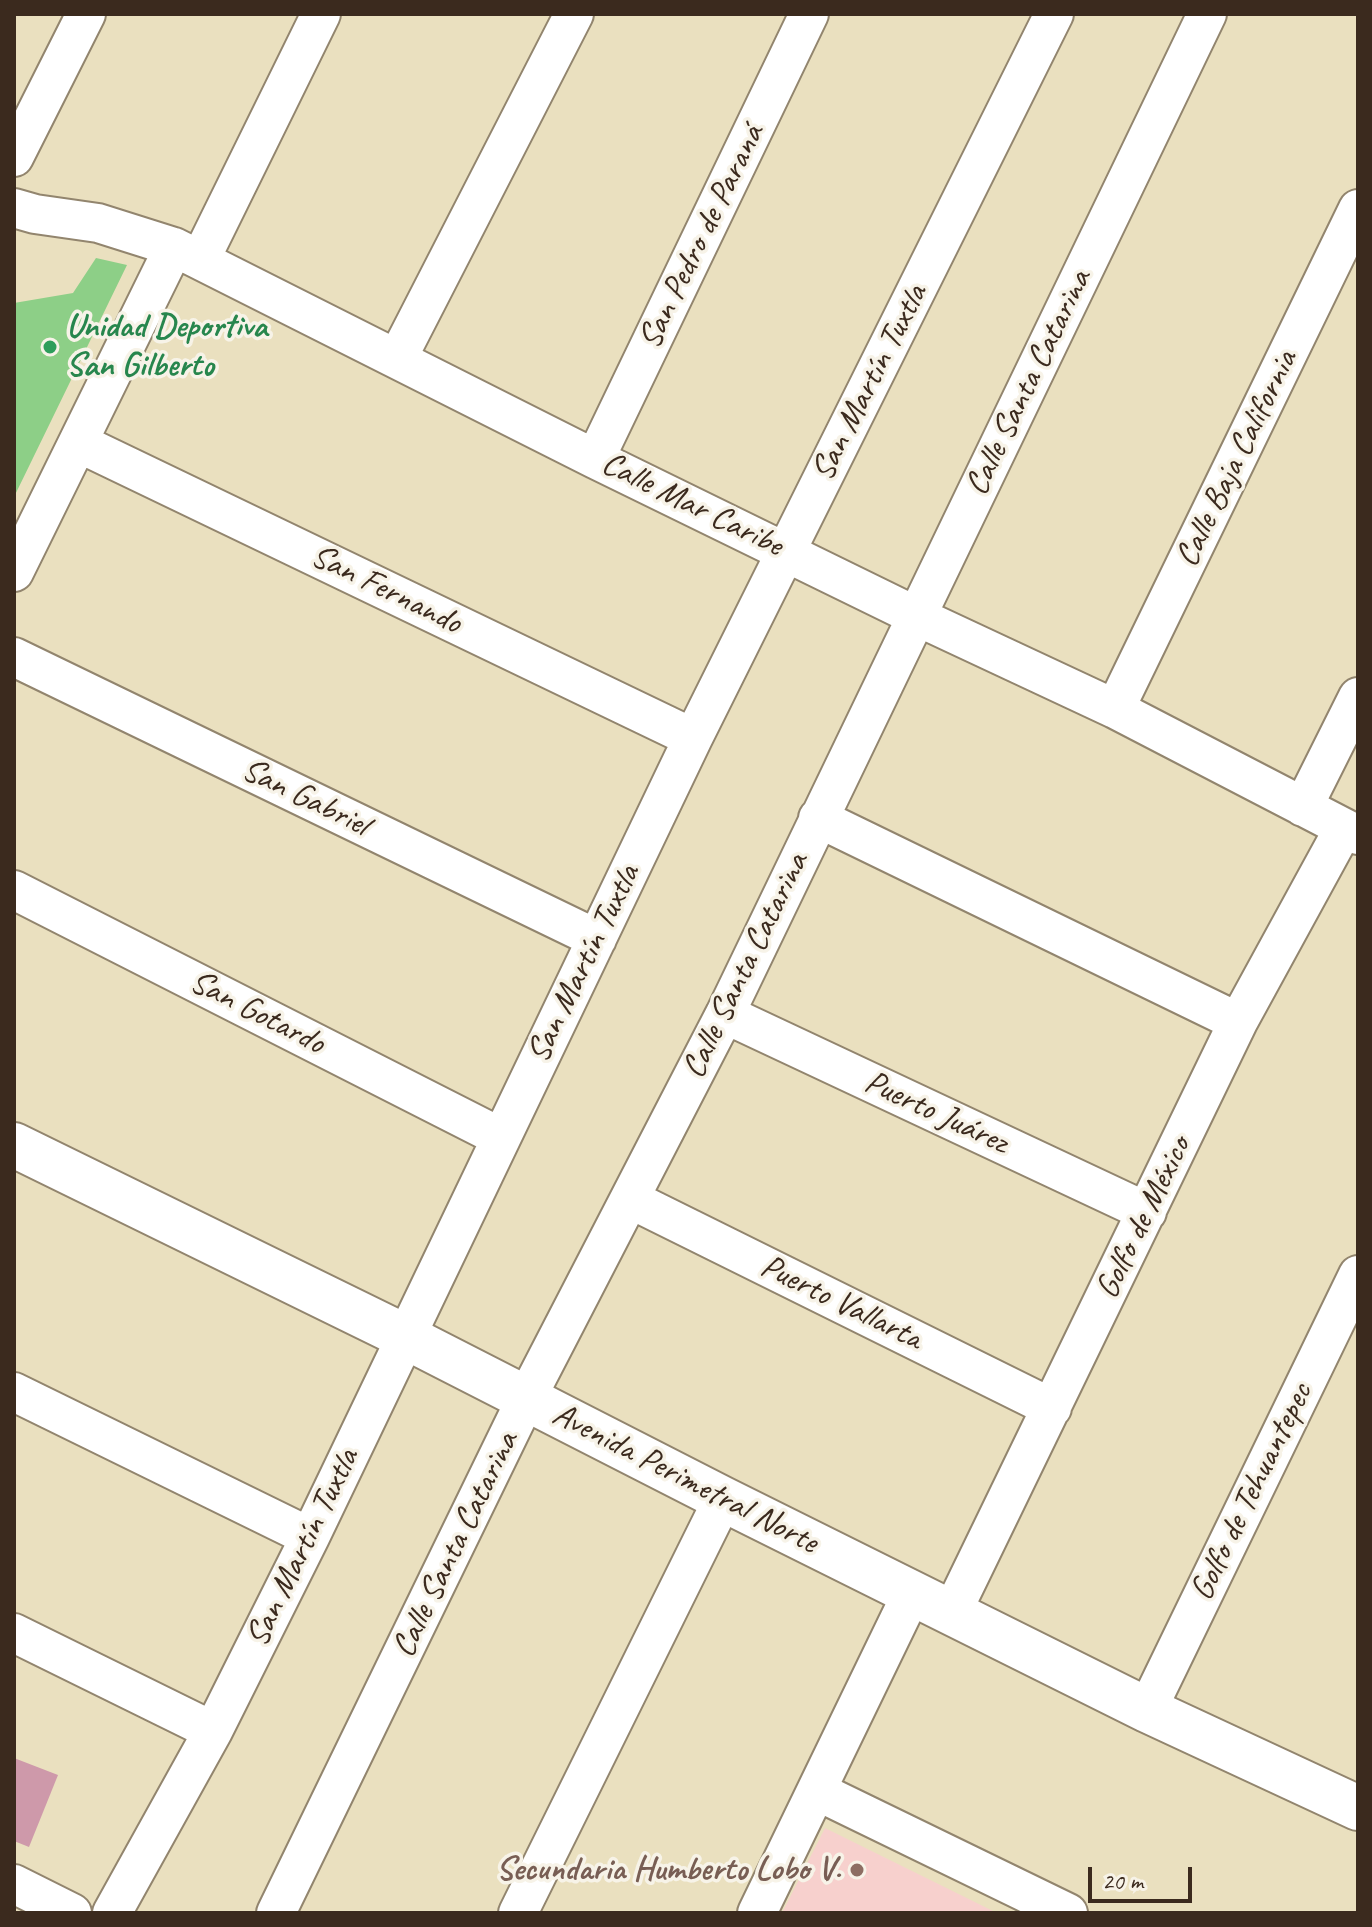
<!DOCTYPE html>
<html>
<head>
<meta charset="utf-8">
<style>
  body { margin:0 }
  #map { position:relative; width:1372px; height:1927px; overflow:hidden; background:#eae0bf; font-family:Caveat,sans-serif }
  canvas { display:block }
  .frame { position:absolute; inset:0; border:16px solid #3b2a1e; pointer-events:none }
  .scale { position:absolute; left:1088px; top:1867px; width:104px; height:36px; box-sizing:border-box; border:4px solid #3b2a1e; border-top:0; padding-left:10px; font-size:24px; line-height:28px; white-space:nowrap; color:#3b2a1e; -webkit-text-stroke:6px #f7f3e8; paint-order:stroke }
</style>
</head>
<body>
<div id="map">
<canvas width="1372" height="1927"></canvas>
<div class="frame"></div>
<div class="scale">20 m</div>
</div>
<script>
const c = document.querySelector('canvas').getContext('2d');
c.lineJoin = 'round';
function fillPath(path, color) {
  c.fillStyle = color;
  c.fill(path, 'evenodd');
}
function poly(rows) {
  const path = new Path2D();
  for (const r of rows) {
    path.moveTo(r[0], r[1]);
    for (let i = 2; i < r.length; i += 2) path.lineTo(r[i], r[i + 1]);
  }
  return path;
}
function stroke(path, color, width, dash) {
  c.strokeStyle = color;
  c.lineWidth = width;
  c.lineCap = dash ? 'butt' : 'round';
  c.setLineDash(dash || []);
  c.stroke(path);
}
function label(font, color, halo, rows, align = 'center') {
  c.font = font + ' Caveat,sans-serif';
  c.lineWidth = 7;
  c.setLineDash([]);
  c.textBaseline = 'middle';
  c.strokeStyle = halo;
  c.fillStyle = color;
  for (const [text, x, y, turn = 0] of rows) {
    c.save();
    c.translate(x, y);
    c.rotate((+turn || 0) * Math.PI / 180);
    c.textAlign = isNaN(turn) ? turn : align;
    if (halo) c.strokeText(text, 0, 0);
    c.fillText(text, 0, 0);
    c.restore();
  }
}
fillPath(poly([
  [825,1828,997,1913,782,1913]
]), '#f7d0cd');
fillPath(poly([
  [96,258,127,265,14,497,14,303,73,293]
]), '#8dcf87');
fillPath(poly([
  [14,1758,58,1775,29,1847,14,1841]
]), '#ce99aa');
const minor = poly([
  [14,157,86,14],
  [14,208,35,214,98,223,174,247,595,459,916,616,1115,709,1358,835],
  [200,260,321,14],
  [397,359,574,14],
  [79,443,693,738],
  [595,459,809,14],
  [14,572,174,247],
  [14,657,597,939],
  [1115,709,1358,209],
  [1303,807,1358,697],
  [818,818,1238,1022],
  [14,890,500,1137],
  [725,1014,1147,1212],
  [630,1199,1052,1408],
  [14,1392,310,1537],
  [952,1612,1238,1022,1344,828],
  [14,1633,213,1731],
  [1147,1710,1358,1275],
  [817,1791,1068,1913],
  [14,1884,72,1913],
  [112,1913,213,1731,310,1537,693,738,1054,14],
  [276,1913,526,1399,725,1014,1207,14],
  [518,1913,723,1499],
  [757,1913,912,1593]
]);
const tertiary = poly([
  [14,1145,406,1337,723,1499,1147,1710,1358,1808]
]);
stroke(minor, '#92856e', 42);
stroke(tertiary, '#92856e', 48);
stroke(minor, '#fff', 38);
stroke(tertiary, '#fff', 44);
for (const [x, y, r, color] of [
  [50,347,8,"#2e9e5b"],
  [857,1870,8,"#8d6e63"]
]) {
  const dot = new Path2D();
  dot.arc(x, y, r, 0, 2 * Math.PI);
  c.fillStyle = color;
  c.fill(dot);
  stroke(dot, '#f7f3e8', 3);
}
label('34px', '#3b2a1e', '#f7f3e8', [
  ["San Pedro de Paraná",702,237,-64],
  ["San Martín Tuxtla",870,383,-63],
  ["Calle Santa Catarina",1029,383,-64],
  ["Calle Baja California",1237,459,-64],
  ["Calle Mar Caribe",692,505,26],
  ["San Fernando",386,590,26],
  ["San Gabriel",305,798,26],
  ["San Martín Tuxtla",584,964,-64],
  ["Calle Santa Catarina",746,966,-64],
  ["San Gotardo",257,1013,27],
  ["Puerto Juárez",936,1113,25],
  ["Golfo de México",1144,1218,-64],
  ["Puerto Vallarta",841,1303,26],
  ["Avenida Perimetral Norte",685,1479,27],
  ["Golfo de Tehuantepec",1252,1492,-64],
  ["Calle Santa Catarina",456,1545,-64],
  ["San Martín Tuxtla",303,1548,-64]
]);
label('bold 34px', '#27864d', '#f7f3e8', [
  ["Unidad Deportiva",66,327],
  ["San Gilberto",66,366]
], 'left');
label('bold 34px', '#785e54', '#f7f3e8', [
  ["Secundaria Humberto Lobo V.",841,1870]
], 'right');
</script>
</body>
</html>
